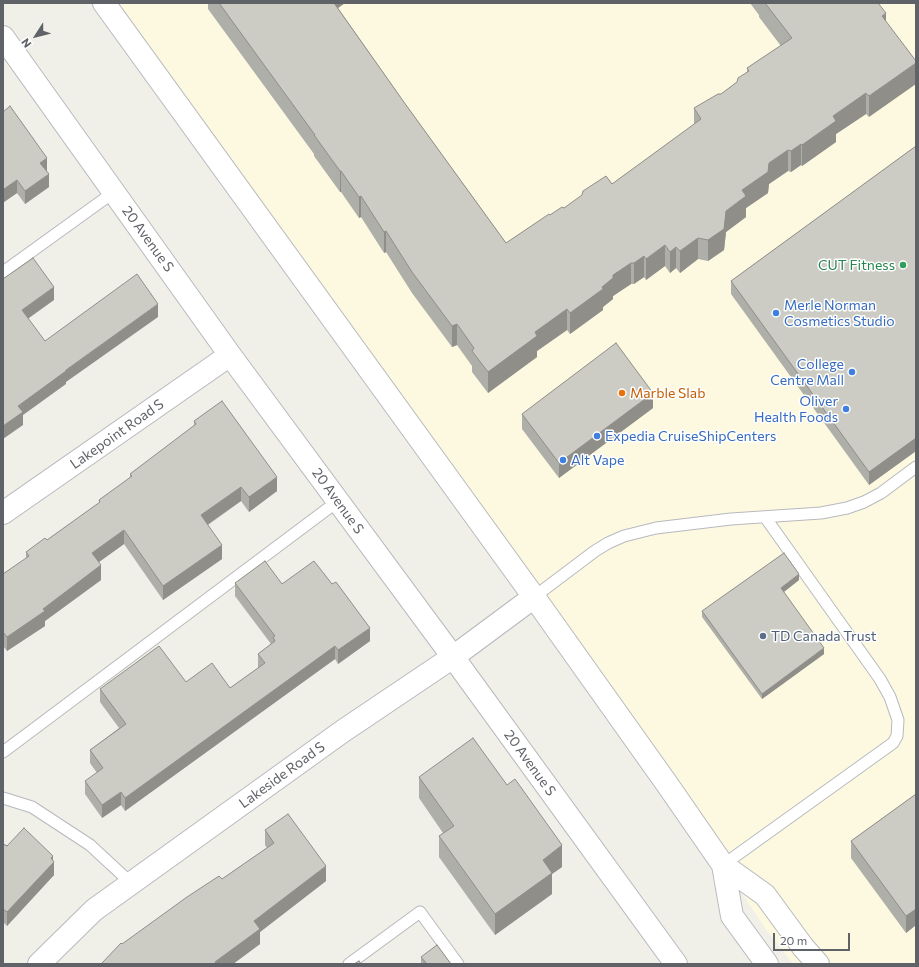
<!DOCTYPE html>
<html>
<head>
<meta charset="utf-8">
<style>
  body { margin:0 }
  #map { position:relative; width:919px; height:967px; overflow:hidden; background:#f0efe8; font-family:Commissioner,sans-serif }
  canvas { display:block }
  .frame { position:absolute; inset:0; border:4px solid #5f6267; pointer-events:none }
  .north { position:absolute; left:16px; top:16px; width:40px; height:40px; -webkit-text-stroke:3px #fff; paint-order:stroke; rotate:234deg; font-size:11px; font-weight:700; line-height:16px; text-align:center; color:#5f6267 }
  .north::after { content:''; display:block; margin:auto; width:14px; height:18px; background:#5f6267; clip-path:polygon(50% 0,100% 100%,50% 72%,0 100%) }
  .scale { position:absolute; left:773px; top:933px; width:77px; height:18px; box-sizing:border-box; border:2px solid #5f6267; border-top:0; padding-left:5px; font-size:12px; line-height:14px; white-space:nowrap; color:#5f6267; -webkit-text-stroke:3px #fff; paint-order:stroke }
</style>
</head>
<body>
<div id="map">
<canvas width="919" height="967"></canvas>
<div class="frame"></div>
<div class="north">N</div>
<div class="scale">20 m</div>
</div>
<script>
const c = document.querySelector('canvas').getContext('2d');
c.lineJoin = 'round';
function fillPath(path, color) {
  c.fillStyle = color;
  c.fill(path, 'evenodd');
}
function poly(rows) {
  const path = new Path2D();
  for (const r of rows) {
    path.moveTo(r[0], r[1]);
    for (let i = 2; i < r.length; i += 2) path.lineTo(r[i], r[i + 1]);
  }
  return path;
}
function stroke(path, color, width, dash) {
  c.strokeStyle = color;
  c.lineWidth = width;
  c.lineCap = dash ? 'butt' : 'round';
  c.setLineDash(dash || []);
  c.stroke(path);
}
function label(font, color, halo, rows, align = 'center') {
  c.font = font + ' Commissioner,sans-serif';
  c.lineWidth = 3;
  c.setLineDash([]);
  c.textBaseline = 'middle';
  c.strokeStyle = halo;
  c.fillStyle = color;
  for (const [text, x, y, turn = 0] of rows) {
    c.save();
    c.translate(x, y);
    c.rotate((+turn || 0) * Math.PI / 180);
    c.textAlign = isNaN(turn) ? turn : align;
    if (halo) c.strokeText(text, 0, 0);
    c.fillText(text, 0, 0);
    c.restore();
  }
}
fillPath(poly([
  [104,3,916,3,916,964,793,964,765,928,723,865]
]), '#fdf9e1');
const service = poly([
  [3,272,114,192],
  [534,597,595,551,608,543,624,536,656,528,731,519,821,513,847,508,864,502,881,493,916,467],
  [3,752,338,501],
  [3,798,32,807,90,845,131,883],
  [723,865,893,743,897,736,898,720,890,697,880,679,765,517],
  [349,964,420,912,458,964]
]);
const minor = poly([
  [3,37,230,355,453,657,676,964],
  [3,513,230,355],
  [39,964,94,910,343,731,453,657,534,597]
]);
const tertiary = poly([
  [104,3,534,597,667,784,723,865,765,895,803,947,818,964],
  [723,865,732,916,767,964]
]);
stroke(service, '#b8b9be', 13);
stroke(minor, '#b8b9be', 24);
stroke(tertiary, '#b8b9be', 24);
stroke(service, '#fff', 11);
stroke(minor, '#fff', 22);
stroke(tertiary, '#fff', 22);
fillPath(poly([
  [208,3,345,3,338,8,406,105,506,243,550,215,612,184,694,125,694,108,721,94,737,82,747,72,747,68,781,46,759,17,759,15,750,3,878,3,869,117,866,114,836,134,836,142,802,166,801,165,791,172,788,171,769,184,768,193,746,208,746,217,726,232,724,250,708,261,698,259,680,273,676,268,670,273,665,266,646,280,644,277,634,284,631,284,613,296,613,299,603,307,603,310,570,334,567,330,537,351,537,357,488,393,472,372,472,366,457,345,452,347,412,293,386,252,384,253,361,217,359,218,341,192,340,192,314,156,314,154,208,9],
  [3,112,47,171,46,171,49,187,25,204,17,193,4,202,3,201],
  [916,146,916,451,869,485,731,294,731,281],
  [653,408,559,478,522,429,522,414],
  [194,421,277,491,249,512,241,501,208,525,222,559,163,600,124,544,99,562,101,580,45,621,45,626,7,651,3,646,3,574,26,559,26,552,47,540,99,503,99,500,130,478,130,474,194,426],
  [799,580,784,592,824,654,762,699,702,617,702,611],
  [235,583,282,584,370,641,338,664,335,659,125,811,121,805,102,818,85,794,85,781,97,773,90,763,90,750,119,728,100,702,100,689,186,682,230,688,258,668,258,654,271,644,235,596],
  [419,777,562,867,552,874,552,894,495,935,439,857,439,836,443,833,419,798],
  [916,794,916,925,906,933,851,858,851,841],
  [265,830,326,881,260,932,260,944,233,964,102,964,122,944,222,879,267,848,265,845],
  [3,844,53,860,54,875,7,926,3,922],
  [421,957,451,964,421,964]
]), '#afafa9');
fillPath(poly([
  [328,3,345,3,328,15],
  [886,13,886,34,882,16],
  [916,63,916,84,869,117,869,96],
  [866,93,866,114,836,134,836,142,802,166,802,145,833,116],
  [801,144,801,165,791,172,791,151],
  [788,150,788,171,769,184,768,193,746,208,746,217,726,232,724,250,708,261,708,240,726,211,742,190,769,163],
  [47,158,47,171,40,176,40,163],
  [340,171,341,171,341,192,340,192],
  [49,174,49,187,25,204,25,191],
  [17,180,17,193,4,202,4,189],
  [361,196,361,217,359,218,359,197],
  [386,231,386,252,384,253,384,232],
  [698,238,698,259,680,273,680,251],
  [665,245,665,266,646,280,646,259],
  [676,247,676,268,670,273,670,252],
  [644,256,644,277,634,284,634,263],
  [631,263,631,284,613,296,613,299,603,307,603,310,570,334,570,313,602,287,613,275],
  [54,287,54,300,22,323,22,310],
  [158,304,158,317,66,382,66,384,23,415,23,425,3,439,3,426,18,406,66,370],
  [567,309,567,330,537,351,537,357,488,393,488,372,535,332],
  [457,324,457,345,452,347,452,326],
  [653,393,653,408,559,478,559,463],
  [916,438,916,451,869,485,869,472],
  [277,477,277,491,249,512,249,497],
  [241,487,241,501,201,529,201,515],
  [124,530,124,544,92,567,92,553],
  [222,545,222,559,163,600,163,586],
  [101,565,101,580,45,621,45,626,7,651,7,637,43,609],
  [799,574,799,580,781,594,781,588],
  [370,628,370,641,338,664,338,650],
  [335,646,335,659,125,811,125,798],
  [824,648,824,654,762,699,762,694],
  [121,792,121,805,102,818,102,805],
  [562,845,562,867,552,874,552,894,495,935,495,914,543,860],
  [53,856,53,863,54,862,54,875,7,926,7,912],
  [326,866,326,881,260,932,260,944,233,964,215,964,215,962,254,921],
  [916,909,916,925,906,933,906,916]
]), '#8f8e89');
const building = poly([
  [219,3,334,3,406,105,506,243,549,214,550,215,562,207,564,208,582,195,583,191,606,176,612,184,701,119,694,108,718,94,721,94,737,82,738,78,749,71,747,68,792,38,765,3,878,3,886,13,882,16,916,61,916,63,869,96,866,93,833,116,836,121,802,145,801,144,791,151,788,150,769,163,768,172,742,190,746,196,726,211,724,229,708,240,698,238,680,251,676,247,670,252,665,245,646,259,644,256,634,263,631,263,613,275,613,278,602,287,603,289,570,313,567,309,535,332,537,336,488,372,472,351,474,348,457,324,452,326,412,272,386,231,384,232,361,196,359,197,341,171,340,171,314,135,315,135,219,3],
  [10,106,47,158,40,163,49,174,25,191,17,180,4,189,3,188,3,112,10,106],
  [916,146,916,438,869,472,731,281,916,146],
  [33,258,54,287,22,310,45,341,137,274,158,304,66,370,66,371,18,406,23,412,3,426,3,279,33,258],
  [616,343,653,393,559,463,522,414,616,343],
  [222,401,277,477,249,497,241,487,201,515,222,545,163,586,124,530,92,553,101,565,43,609,45,611,7,637,3,632,3,574,29,556,26,552,45,538,47,540,100,502,99,500,132,476,130,474,196,424,194,421,222,401],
  [784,553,799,574,781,588,824,648,762,694,702,611,784,553],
  [265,561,282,584,314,561,332,584,336,582,370,628,338,650,335,646,125,798,121,792,102,805,85,781,103,768,90,750,126,724,100,689,159,646,186,682,212,663,230,688,265,663,258,654,275,641,273,637,275,636,235,583,265,561],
  [473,738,507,785,515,779,562,845,543,860,552,873,495,914,439,836,454,826,419,777,473,738],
  [916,794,916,909,906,916,851,841,916,794],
  [288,814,326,866,254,921,260,929,215,962,216,964,103,964,102,963,121,943,122,944,187,897,219,876,222,879,274,843,265,830,288,814],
  [24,828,53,856,51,858,54,862,7,912,3,909,3,844,7,846,24,828],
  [437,945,451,964,427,964,421,957,437,945],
  [359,961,361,964,354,964,359,961]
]);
fillPath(building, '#cccbc4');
stroke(building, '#8f8e89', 1);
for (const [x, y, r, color] of [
  [903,265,4,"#2e9e5b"],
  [776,313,4,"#3f7fe0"],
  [852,372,4,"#3f7fe0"],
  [622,393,4,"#e8710a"],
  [846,409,4,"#3f7fe0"],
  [597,436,4,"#3f7fe0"],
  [563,460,4,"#3f7fe0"],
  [763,636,4,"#5c6f8a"]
]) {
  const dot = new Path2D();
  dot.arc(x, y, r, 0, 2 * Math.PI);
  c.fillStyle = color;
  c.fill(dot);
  stroke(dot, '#fff', 1.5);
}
label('14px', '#5f6267', '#fff', [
  ["20 Avenue S",148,239,54],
  ["Lakepoint Road S",117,434,-35],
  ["20 Avenue S",338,501,54],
  ["20 Avenue S",530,763,54],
  ["Lakeside Road S",282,775,-36]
]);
label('14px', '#27864d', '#fff', [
  ["CUT Fitness",895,265]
], 'right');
label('14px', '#366cbe', '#fff', [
  ["Merle Norman",784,305],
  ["Cosmetics Studio",784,321],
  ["College",844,364,"right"],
  ["Centre Mall",844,380,"right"],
  ["Oliver",838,401,"right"],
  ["Health Foods",838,417,"right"],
  ["Expedia CruiseShipCenters",605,436],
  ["Alt Vape",571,460]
], 'left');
label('14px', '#c56008', '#fff', [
  ["Marble Slab",630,393]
], 'left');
label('14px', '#4e5e75', '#fff', [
  ["TD Canada Trust",771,636]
], 'left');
</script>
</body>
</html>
